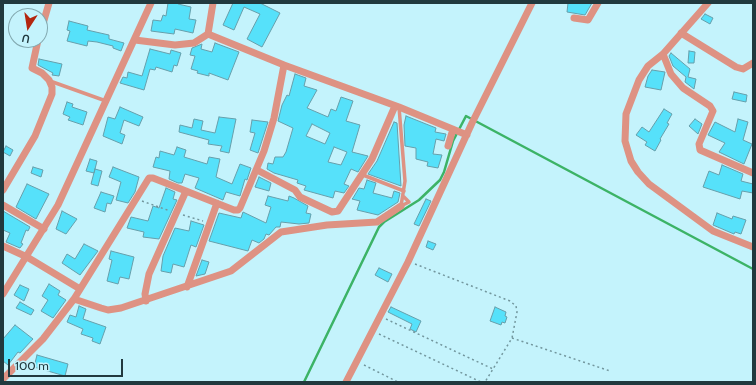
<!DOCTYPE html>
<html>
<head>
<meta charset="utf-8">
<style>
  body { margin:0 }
  #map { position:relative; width:756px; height:385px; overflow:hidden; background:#c4f3fc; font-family:Cabin,sans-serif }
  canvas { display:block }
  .frame { position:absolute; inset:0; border:4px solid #21393e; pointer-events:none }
  .north { position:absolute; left:8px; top:8px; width:40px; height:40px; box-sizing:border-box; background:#c4f3fc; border:1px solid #83a9b0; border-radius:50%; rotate:192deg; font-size:11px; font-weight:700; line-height:16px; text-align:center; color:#21393e }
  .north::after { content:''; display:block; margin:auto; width:14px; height:18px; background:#b3260f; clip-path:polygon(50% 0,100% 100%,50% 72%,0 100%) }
  .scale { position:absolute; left:8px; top:359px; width:115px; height:18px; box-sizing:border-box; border:2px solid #21393e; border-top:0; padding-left:5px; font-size:12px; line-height:14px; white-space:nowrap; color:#21393e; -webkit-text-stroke:3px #c4f3fc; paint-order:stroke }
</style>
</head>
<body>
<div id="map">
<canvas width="756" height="385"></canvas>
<div class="frame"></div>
<div class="north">U</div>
<div class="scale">100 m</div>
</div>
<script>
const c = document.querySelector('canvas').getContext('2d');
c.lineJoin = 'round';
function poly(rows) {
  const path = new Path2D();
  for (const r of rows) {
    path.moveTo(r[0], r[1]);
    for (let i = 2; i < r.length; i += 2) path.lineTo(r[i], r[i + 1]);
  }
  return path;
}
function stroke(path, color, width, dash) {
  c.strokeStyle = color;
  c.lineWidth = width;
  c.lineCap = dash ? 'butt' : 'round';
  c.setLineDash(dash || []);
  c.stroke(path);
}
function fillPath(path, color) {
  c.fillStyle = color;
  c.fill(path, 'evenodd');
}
stroke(poly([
  [304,382,379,227,384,222,419,200,440,180,444,172,453,141,466,116,753,269]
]), '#3cb366', 2.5);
const building = poly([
  [168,3,179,3,178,4,191,7,189,19,196,20,193,33,175,29,174,34,151,31,153,20,161,21,163,15,166,16,168,3],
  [233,3,260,3,280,13,262,47,247,39,260,14,244,7,234,30,223,25,233,3],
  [568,3,592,3,585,15,567,12,568,3],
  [705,14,713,18,710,24,701,19,705,14],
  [69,21,88,26,87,30,109,35,109,39,124,43,121,51,113,48,113,46,97,42,88,41,87,46,67,41,70,31,67,30,69,21],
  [215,43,239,52,228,80,209,73,209,76,197,73,198,71,191,69,195,56,190,55,192,48,202,44,201,49,212,52,215,43],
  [150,49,170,54,171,50,181,53,177,66,174,65,172,72,156,67,155,70,150,69,144,90,120,83,123,77,127,78,128,72,142,76,150,49],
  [689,51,695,52,694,63,688,63,689,51],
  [671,53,690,69,688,77,696,79,694,89,685,82,686,77,673,66,669,56,671,53],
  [39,59,62,64,59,76,52,75,53,73,38,65,39,59],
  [652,70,665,72,661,90,645,87,648,76,652,70],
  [295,74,306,78,304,86,317,90,307,108,328,117,331,109,336,111,341,97,353,101,346,121,360,125,352,152,368,156,358,172,351,169,344,184,349,186,344,193,335,191,333,198,304,190,306,186,297,183,298,180,274,173,267,169,268,163,273,164,275,157,283,157,286,152,293,128,278,121,282,105,287,95,289,96,295,74],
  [312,124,330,133,325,144,306,136,312,124],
  [334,147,347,152,341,165,328,162,334,147],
  [734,92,747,95,746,102,732,99,734,92],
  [67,102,73,104,72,107,87,112,83,125,68,120,70,117,63,114,67,102],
  [120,107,143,117,139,126,124,120,120,133,125,135,122,144,103,136,108,117,115,119,120,107],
  [664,109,672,114,667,123,669,124,660,139,661,140,655,151,645,145,647,142,636,135,642,127,649,132,664,109],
  [406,116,436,128,435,132,446,134,444,141,436,139,433,154,442,155,438,168,427,166,428,162,416,159,416,148,405,146,404,125,406,116],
  [219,117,236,119,229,153,220,151,222,146,208,144,209,140,179,132,180,125,192,128,194,119,203,121,201,130,215,133,219,117],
  [695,119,702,124,698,134,689,126,695,119],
  [738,119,748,122,743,140,752,144,744,164,719,152,725,143,708,135,715,122,735,132,738,119],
  [252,120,268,122,258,153,250,150,255,133,250,132,252,120],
  [394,122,397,123,401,186,368,174,377,161,394,122],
  [6,146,13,150,10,156,3,152,6,146],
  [177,147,186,150,184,157,207,164,209,157,220,159,216,177,232,184,240,164,251,168,247,180,245,179,240,196,226,192,223,200,195,188,199,178,185,174,182,183,178,183,169,179,170,171,153,167,156,157,159,158,160,151,174,155,177,147],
  [90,159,97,161,94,173,86,171,90,159],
  [722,165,743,174,741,181,753,184,753,193,742,191,740,199,703,187,709,171,719,175,722,165],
  [33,167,43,170,41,177,31,173,33,167],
  [113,167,139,177,135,192,128,203,116,200,121,182,109,177,113,167],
  [95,169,102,171,98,186,91,184,95,169],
  [259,177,271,183,269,191,255,187,259,177],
  [367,180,376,183,373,193,392,198,394,191,400,193,398,202,378,215,357,210,360,201,352,199,353,198,359,188,364,189,367,180],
  [27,184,49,194,36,219,16,207,27,184],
  [166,188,175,192,173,199,177,200,159,239,143,237,144,232,127,228,131,217,148,221,153,206,159,208,166,188],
  [101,192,114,196,111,204,107,203,105,212,94,208,101,192],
  [268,196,288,201,289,196,294,198,308,206,306,213,311,214,309,223,299,224,281,222,280,227,276,227,269,235,266,234,264,239,259,243,252,240,248,251,209,241,219,213,241,218,243,212,266,223,271,207,265,205,268,196],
  [426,199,431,201,419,226,414,224,426,199],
  [3,211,30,227,28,231,26,230,21,243,23,244,20,248,6,242,10,233,3,230,3,211],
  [62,211,77,219,66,234,56,229,62,211],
  [717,213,732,219,733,216,746,220,741,234,735,232,734,234,713,225,717,213],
  [191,221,204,225,196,247,191,245,184,267,173,264,171,273,161,271,163,256,175,228,189,231,191,221],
  [428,241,436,244,433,250,426,247,428,241],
  [84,244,98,251,80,275,62,263,67,254,75,259,84,244],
  [111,251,134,257,129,279,120,277,118,284,107,281,112,260,109,259,111,251],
  [202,260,209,262,205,274,196,276,202,260],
  [379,268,392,274,388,282,375,275,379,268],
  [49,284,60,291,58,295,66,300,53,318,41,311,48,300,42,296,49,284],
  [20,285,29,289,24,301,14,295,20,285],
  [20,302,34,310,31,315,16,308,20,302],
  [79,306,86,309,83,319,106,327,100,344,92,341,93,338,81,334,83,329,67,322,70,315,76,317,79,306],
  [391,307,421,321,416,332,410,329,412,324,388,312,391,307],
  [495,307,506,312,505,316,507,317,505,323,502,322,501,325,490,321,495,307],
  [15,325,33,339,20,353,18,352,8,365,3,361,3,339,15,325],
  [37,355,68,364,65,376,34,367,37,355]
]);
fillPath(building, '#56e1fa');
stroke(building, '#669fab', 1);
stroke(poly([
  [142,201,170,211],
  [183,215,203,221],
  [415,264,510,301,516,306,517,312,512,338,485,382],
  [386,319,493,369],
  [379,334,481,382],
  [512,338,610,371],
  [364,365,398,382]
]), '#72969d', 1.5, [2, 3]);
stroke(poly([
  [50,81,106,101],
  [399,107,405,181,401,206],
  [363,175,404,191],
  [401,206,409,202,403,196]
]), '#de9283', 3.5);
stroke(poly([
  [708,3,663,54,648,66,639,80,626,114,625,141,631,161,638,172,649,184,713,231,753,247],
  [574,18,588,20,598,3],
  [681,33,736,67,743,69,753,63],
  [40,34,49,3],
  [135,40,175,45,194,43,208,34],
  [663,54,671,74,683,88,710,106,713,111,699,144,700,150,753,173],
  [284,65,399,107,467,135],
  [448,146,453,129],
  [257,170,295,190,300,197,332,212,338,211,372,159,395,106],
  [3,190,35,136,52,94,52,87,49,80,42,73,32,68,38,40],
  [3,205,44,229],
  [3,246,27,257,80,289],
  [187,287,217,203],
  [3,294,58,205,151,3],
  [74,299,101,308,108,310,121,308,231,271,281,232,327,225,377,222,401,206],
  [146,301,145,294,149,274,186,191],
  [3,379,43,339,74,299,149,178,153,178,234,210,238,210,240,208,264,151,274,118,284,65,208,34,213,3],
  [346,382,408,262,472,123,532,3]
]), '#de9283', 7);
</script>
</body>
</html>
